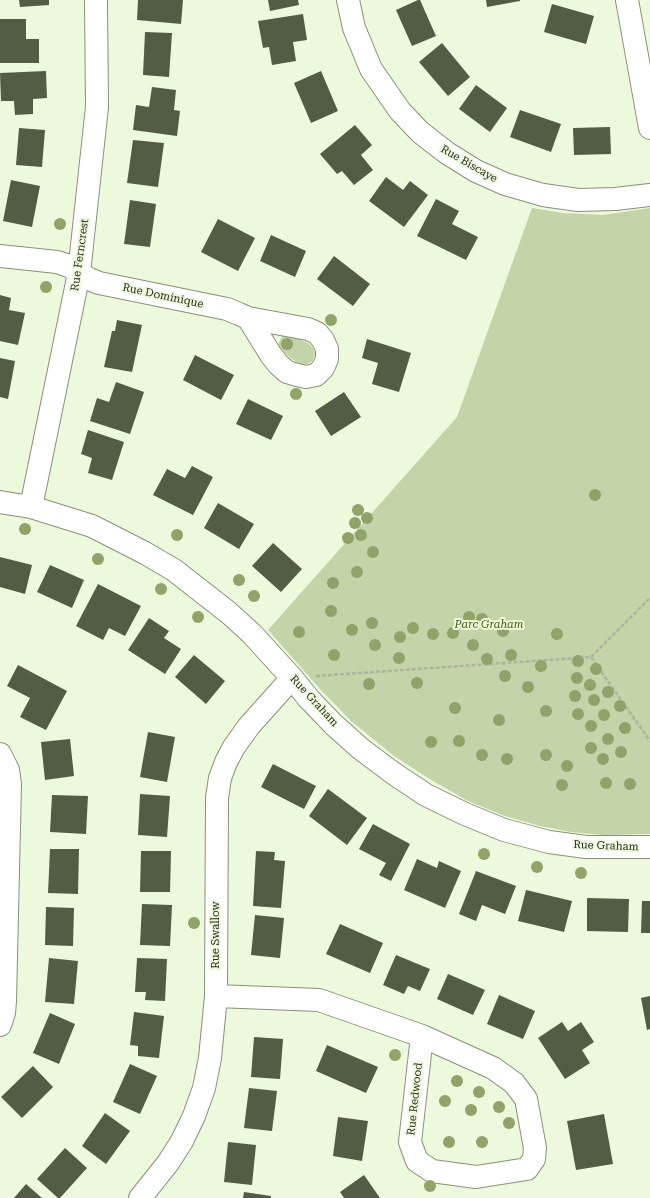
<!DOCTYPE html>
<html>
<head>
<meta charset="utf-8">
<style>
  body { margin:0 }
  canvas { display:block; background:#edf9dd }
</style>
</head>
<body>
<canvas width="650" height="1198"></canvas>
<script>
const c = document.querySelector('canvas').getContext('2d');
c.lineJoin = 'round';
function fillPath(path, color) {
  c.fillStyle = color;
  c.fill(path, 'evenodd');
}
function poly(rows) {
  const path = new Path2D();
  for (const r of rows) {
    path.moveTo(r[0], r[1]);
    for (let i = 2; i < r.length; i += 2) path.lineTo(r[i], r[i + 1]);
  }
  return path;
}
function stroke(path, color, width, dash) {
  c.strokeStyle = color;
  c.lineWidth = width;
  c.lineCap = dash ? 'butt' : 'round';
  c.setLineDash(dash || []);
  c.stroke(path);
}
function label(font, color, halo, rows, align = 'center') {
  c.font = font + ' "Roboto Serif",serif';
  c.lineWidth = 4;
  c.setLineDash([]);
  c.textBaseline = 'middle';
  c.strokeStyle = halo;
  c.fillStyle = color;
  for (const [text, x, y, turn = 0] of rows) {
    c.save();
    c.translate(x, y);
    c.rotate((+turn || 0) * Math.PI / 180);
    c.textAlign = isNaN(turn) ? turn : align;
    if (halo) c.strokeText(text, 0, 0);
    c.fillText(text, 0, 0);
    c.restore();
  }
}
fillPath(poly([
  [532,208,563,213,603,215,650,208,650,834,602,835,571,832,540,826,505,816,468,801,433,781,394,756,351,721,320,689,268,630,457,417],
  [282,336,297,338,309,344,313,348,315,353,314,357,312,361,308,364,304,365,299,364,288,356,278,345]
]), '#c2d4a8');
fillPath(poly([
  [19,0,49,0,49,5,20,7],
  [138,0,183,0,181,24,137,20],
  [268,0,298,0,299,5,270,11],
  [418,0,420,0,436,36,412,46,396,10],
  [486,0,520,0,520,1,487,7],
  [552,4,594,16,586,44,544,32],
  [303,14,307,40,293,42,296,61,272,65,269,47,263,48,258,21],
  [0,19,26,19,26,39,39,39,39,63,0,63],
  [145,32,172,33,169,77,143,75],
  [442,43,470,77,448,96,419,62],
  [46,71,47,98,33,99,33,114,15,115,14,101,1,101,0,73],
  [321,71,338,111,311,123,294,83],
  [476,85,507,108,490,132,459,109],
  [152,87,176,90,174,110,180,111,177,136,133,130,136,105,149,107],
  [520,110,561,124,551,152,510,137],
  [355,125,372,145,361,155,373,170,354,185,342,171,337,174,320,154],
  [610,127,611,154,574,155,573,128],
  [19,128,45,130,42,167,16,165],
  [133,140,164,143,158,187,127,183],
  [386,177,403,190,410,181,428,195,404,227,369,201],
  [11,180,40,186,32,227,3,221],
  [436,199,459,211,452,224,478,237,466,260,417,236],
  [130,200,156,204,150,247,124,244],
  [218,219,255,238,238,271,201,252],
  [271,235,306,251,295,277,260,261],
  [334,256,370,284,353,306,317,279],
  [0,295,11,298,9,310,25,313,18,345,0,341],
  [117,320,142,325,132,372,104,367,112,331,115,331],
  [367,339,411,353,399,392,372,384,378,363,362,358],
  [195,355,234,375,221,400,183,380],
  [0,358,15,361,8,399,0,397],
  [116,382,144,392,130,434,90,421,97,398,109,402],
  [344,392,361,417,331,436,315,411],
  [248,399,283,416,271,440,236,424],
  [88,430,124,442,112,480,88,473,92,458,81,454],
  [192,466,213,477,193,515,153,495,167,469,185,478],
  [218,503,254,524,239,549,204,528],
  [273,543,302,569,281,592,252,566],
  [0,557,32,565,25,594,0,587],
  [50,565,84,580,72,608,37,592],
  [98,584,141,606,125,636,109,628,103,640,76,626],
  [149,618,169,631,164,638,181,649,165,674,128,650],
  [194,655,225,681,206,704,175,677],
  [18,665,67,691,46,730,20,717,30,698,7,686],
  [148,732,175,737,167,782,140,777],
  [70,739,74,776,45,780,41,742],
  [273,764,316,786,304,809,261,787],
  [328,789,367,818,347,845,309,816],
  [140,794,170,796,167,837,138,835],
  [52,795,88,796,86,834,50,832],
  [373,824,410,844,391,881,379,875,386,863,359,849],
  [50,849,79,849,78,894,48,893],
  [141,851,171,851,170,892,140,892],
  [256,851,275,852,274,860,285,861,281,908,253,906],
  [417,859,437,868,439,861,461,871,445,908,404,890],
  [476,871,516,886,505,914,482,905,476,921,459,914],
  [526,890,572,901,564,932,518,921],
  [587,898,629,899,628,932,587,931],
  [642,901,650,901,650,933,641,933],
  [142,904,172,905,170,946,140,945],
  [46,907,74,908,73,946,45,945],
  [255,915,284,918,280,958,251,955],
  [340,924,383,943,370,973,326,954],
  [396,955,430,969,420,991,408,986,404,994,383,985],
  [49,958,78,961,74,1004,45,1002],
  [137,958,167,959,165,1001,145,1000,146,992,135,992],
  [448,974,485,990,473,1015,437,999],
  [499,995,535,1011,523,1039,487,1024],
  [650,996,650,1029,647,1030,641,998],
  [134,1012,164,1016,159,1058,138,1056,138,1046,130,1045],
  [50,1013,75,1024,59,1064,33,1053],
  [562,1022,568,1031,581,1022,594,1042,582,1050,590,1063,565,1079,538,1038],
  [254,1037,283,1039,280,1079,251,1077],
  [327,1045,378,1067,366,1093,316,1071],
  [130,1064,157,1076,140,1114,113,1102],
  [33,1066,53,1087,22,1118,1,1097],
  [249,1088,277,1091,272,1131,244,1128],
  [105,1113,130,1131,106,1164,82,1146],
  [604,1114,613,1164,576,1170,567,1121],
  [338,1117,368,1121,362,1161,333,1156],
  [228,1142,256,1145,252,1185,224,1182],
  [65,1148,87,1168,60,1198,58,1198,37,1179],
  [364,1175,380,1198,344,1198,340,1192],
  [26,1184,42,1198,14,1198],
  [244,1192,271,1196,271,1198,243,1198]
]), '#535c45');
const minor = poly([
  [348,0,354,28,371,69,400,111,420,132,447,153,476,171,505,184,543,195,578,200,615,199,650,195],
  [627,0,650,128],
  [0,256,57,262,69,266,89,279,99,283,227,309,239,314,248,318,308,329,317,333,323,340,327,349,327,359,323,368,316,375,306,377,297,375,287,372,278,364,271,355,248,318],
  [0,502,31,507,92,526,145,553,174,570,229,613,252,634,292,678,309,699,334,725,361,749,393,773,426,795,465,814,504,830,549,842,586,847,650,847],
  [31,507,79,273,97,107,96,0],
  [0,754,8,770,10,784,5,1001,4,1013,0,1025],
  [216,996,319,1000,422,1036,493,1068,514,1083,526,1099,535,1148,534,1159,527,1169,476,1177,432,1171,417,1161,410,1142,422,1036],
  [140,1198,168,1163,182,1141,194,1116,204,1088,210,1058,216,996,217,798,220,778,226,762,234,747,249,726,292,678]
]);
stroke(minor, '#879279', 24);
stroke(poly([
  [591,657,650,741],
  [316,676,591,657,650,598]
]), '#abb59f', 2.5, [4, 2]);
stroke(minor, '#fff', 22);
c.fillStyle = '#90a369';
for (const [x, y] of [
  [60,224],
  [46,287],
  [331,320],
  [287,344],
  [296,394],
  [595,495],
  [358,510],
  [367,518],
  [355,523],
  [25,529],
  [177,535],
  [361,535],
  [348,538],
  [373,552],
  [98,559],
  [357,572],
  [239,580],
  [333,583],
  [161,589],
  [254,596],
  [331,611],
  [198,617],
  [469,617],
  [482,619],
  [372,623],
  [413,628],
  [352,630],
  [503,631],
  [299,632],
  [453,633],
  [433,634],
  [557,634],
  [400,637],
  [375,645],
  [473,645],
  [334,655],
  [511,655],
  [399,658],
  [487,659],
  [578,661],
  [541,666],
  [596,669],
  [505,676],
  [577,678],
  [417,683],
  [369,684],
  [590,685],
  [528,687],
  [608,692],
  [575,696],
  [594,700],
  [620,706],
  [455,708],
  [546,711],
  [578,714],
  [604,715],
  [499,720],
  [591,726],
  [625,728],
  [608,739],
  [459,741],
  [431,742],
  [591,748],
  [621,752],
  [482,755],
  [546,755],
  [507,759],
  [603,759],
  [567,766],
  [606,783],
  [630,784],
  [562,785],
  [484,854],
  [537,867],
  [581,873],
  [194,923],
  [395,1055],
  [457,1081],
  [479,1092],
  [445,1101],
  [499,1107],
  [471,1110],
  [509,1123],
  [449,1142],
  [482,1142],
  [430,1186]
]) {
  c.beginPath();
  c.arc(x, y, 6, 0, 2 * Math.PI);
  c.fill();
}
label('11px', '#282c22', '#edf9dd', [
  ["Rue Biscaye",469,164,30],
  ["Rue Ferncrest",80,255,-82],
  ["Rue Dominique",163,296,12],
  ["Rue Graham",314,701,47],
  ["Rue Graham",606,846,2],
  ["Rue Swallow",216,935,-90],
  ["Rue Redwood",415,1099,-84]
]);
label('italic 11px', '#435c0a', '#edf9dd', [
  ["Parc Graham",489,625]
]);
</script>
</body>
</html>
